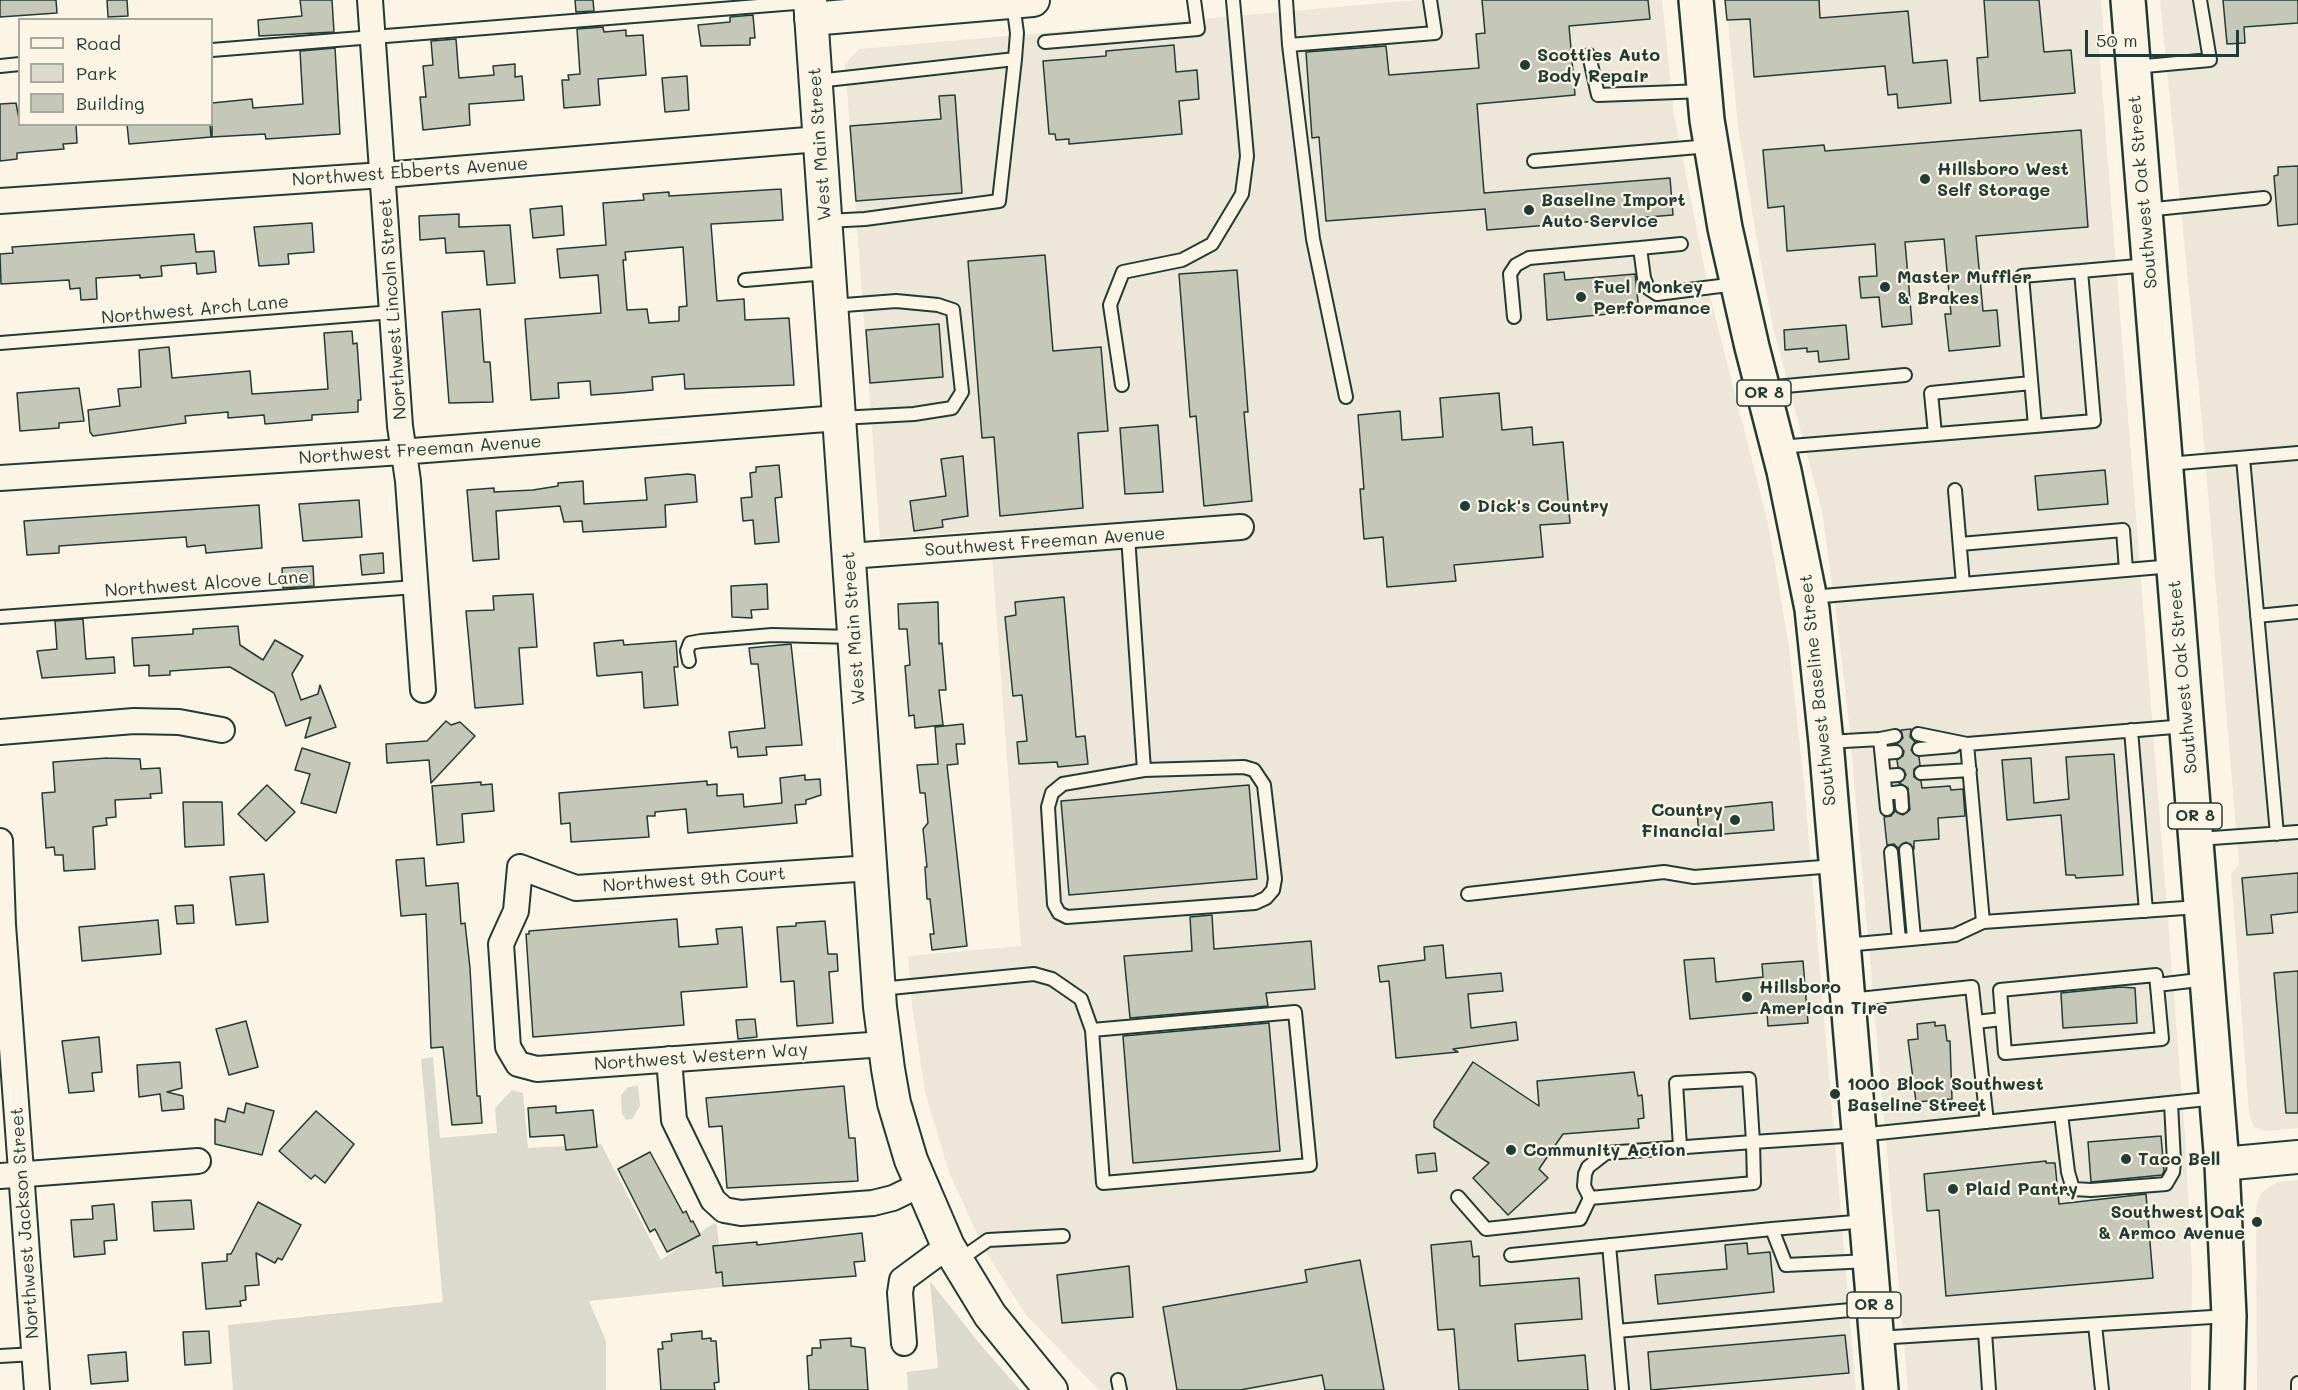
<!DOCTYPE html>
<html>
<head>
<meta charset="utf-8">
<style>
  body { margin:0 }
  #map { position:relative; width:2298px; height:1390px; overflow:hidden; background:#fcf5e5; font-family:Mali,sans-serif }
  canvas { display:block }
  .legend { position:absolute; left:18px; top:18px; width:195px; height:108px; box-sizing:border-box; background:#fcf5e5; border:2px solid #a4ab9e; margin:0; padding:8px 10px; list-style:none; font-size:18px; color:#1f3d34 }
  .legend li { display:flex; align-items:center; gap:12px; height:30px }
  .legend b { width:30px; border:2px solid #a4ab9e }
  .scale { position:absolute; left:2085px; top:30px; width:154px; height:27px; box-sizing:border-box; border:3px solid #1f3d34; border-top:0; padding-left:8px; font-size:18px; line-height:21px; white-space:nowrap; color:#1f3d34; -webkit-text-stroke:4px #fcf5e5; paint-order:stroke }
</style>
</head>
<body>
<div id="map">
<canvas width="2298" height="1390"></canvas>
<ul class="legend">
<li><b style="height:8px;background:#fcf5e5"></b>Road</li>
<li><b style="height:16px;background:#dcdacc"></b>Park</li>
<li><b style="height:16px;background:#c5c7b9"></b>Building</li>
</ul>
<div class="scale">50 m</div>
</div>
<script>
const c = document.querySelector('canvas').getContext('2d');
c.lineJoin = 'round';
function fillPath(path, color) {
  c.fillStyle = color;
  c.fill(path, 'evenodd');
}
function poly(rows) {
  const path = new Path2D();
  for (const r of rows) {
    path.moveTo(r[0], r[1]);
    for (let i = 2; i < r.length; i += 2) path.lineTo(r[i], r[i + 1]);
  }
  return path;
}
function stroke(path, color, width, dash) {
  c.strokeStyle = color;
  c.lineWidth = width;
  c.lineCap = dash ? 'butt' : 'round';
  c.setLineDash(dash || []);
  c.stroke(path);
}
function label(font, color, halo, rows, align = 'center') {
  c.font = font + ' Mali,sans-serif';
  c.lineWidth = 4.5;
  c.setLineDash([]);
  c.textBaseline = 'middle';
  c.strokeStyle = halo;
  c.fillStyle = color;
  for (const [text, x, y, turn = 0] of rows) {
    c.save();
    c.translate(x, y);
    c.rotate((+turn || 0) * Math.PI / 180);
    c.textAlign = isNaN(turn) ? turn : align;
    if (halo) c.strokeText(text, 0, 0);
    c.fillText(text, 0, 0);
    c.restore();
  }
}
fillPath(poly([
  [1417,0,1662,0,1674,114,1710,296,1768,523,1789,647,1804,783,1856,1390,1099,1390,1026,1315,984,1249,949,1172,925,1092,912,1005,908,956,1021,946,990,530,880,538,845,64,859,49],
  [1726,0,2101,0,2104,36,2098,37,2185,1135,2192,1269,2191,1390,1908,1390,1849,723,1838,629,1822,511,1773,327,1760,258,1738,127],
  [2160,0,2298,0,2298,1128,2265,1131,2254,1127,2249,1113,2231,874,2239,864,2202,422],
  [2298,1180,2298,1390,2257,1390,2256,1207,2261,1193,2277,1182]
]), '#ece7d8');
fillPath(poly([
  [433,1057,440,1138,497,1133,495,1108,512,1090,523,1093,528,1148,601,1144,661,1260,714,1223,717,1225,722,1287,589,1301,606,1341,606,1390,233,1390,228,1325,443,1302,421,1059],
  [638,1086,640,1106,632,1119,626,1120,622,1114,621,1095,628,1087],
  [930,1281,979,1343,1020,1390,908,1390,907,1372,938,1368]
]), '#dcdacc');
const building = poly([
  [0,0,56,0,57,13,0,17,0,0],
  [107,0,127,0,128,16,108,17,107,0],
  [300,0,332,0,334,32,259,36,258,20,302,16,300,0],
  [575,0,593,0,594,11,576,12,575,0],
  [1482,0,1648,0,1650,19,1569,26,1575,95,1477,104,1484,193,1670,178,1673,215,1487,230,1485,209,1326,221,1319,137,1312,138,1306,52,1386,46,1389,75,1479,68,1476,34,1485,33,1482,0],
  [1725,0,1819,0,1820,18,1908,11,1913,63,1947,60,1951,103,1898,108,1897,94,1888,95,1885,66,1754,77,1750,19,1727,20,1725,0],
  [1984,0,2039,0,2044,52,2071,50,2075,93,1980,101,1977,58,1988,57,1984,0],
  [2223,0,2298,0,2298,23,2244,27,2245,43,2227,44,2223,0],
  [753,15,755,38,750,38,750,45,701,46,698,25,730,22,730,17,753,15],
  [603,27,604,32,626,30,626,36,643,35,646,75,598,79,600,105,564,108,562,80,569,80,568,75,580,74,577,29,603,27],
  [456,39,459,78,494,75,493,66,515,64,515,77,522,76,524,100,469,104,470,125,423,130,420,97,426,97,423,66,433,65,431,41,456,39],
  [1174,45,1176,72,1197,70,1199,99,1179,101,1182,134,1069,144,1069,139,1056,140,1055,134,1049,134,1043,61,1106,56,1106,51,1174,45],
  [335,48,340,134,266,139,265,134,212,137,212,103,252,99,253,108,303,104,300,51,335,48],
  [687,76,689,110,665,112,662,78,687,76],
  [955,95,962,193,856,201,850,126,941,119,939,96,955,95],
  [16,103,20,124,76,124,77,143,63,144,64,149,17,153,17,159,0,161,0,104,16,103],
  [127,124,210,124,211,137,129,144,127,124],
  [2081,130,2088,227,1976,236,1983,311,1997,310,2000,346,1949,351,1945,314,1951,314,1944,239,1905,242,1912,324,1882,327,1879,297,1861,298,1859,277,1877,276,1875,244,1787,251,1784,206,1768,208,1763,150,1824,145,1825,151,2081,130],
  [2298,166,2298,224,2278,226,2274,176,2278,175,2278,167,2298,166],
  [781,189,783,220,711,224,717,301,744,299,745,320,789,318,794,385,685,389,684,374,652,377,653,390,620,393,591,395,590,381,558,383,559,398,531,400,525,319,601,313,598,275,560,278,557,249,606,245,603,203,644,200,643,194,669,192,669,196,781,189],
  [683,247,687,306,679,307,679,321,649,323,647,309,627,310,623,260,626,260,625,252,683,247],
  [562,206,564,235,533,238,530,209,562,206],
  [459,214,459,227,510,225,515,283,487,285,484,251,446,253,445,238,420,240,419,216,459,214],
  [312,223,314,252,288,254,289,264,259,266,254,227,312,223],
  [194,234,196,252,214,251,216,272,197,274,196,263,161,266,162,276,140,278,140,275,96,278,97,299,81,300,80,288,70,289,69,280,1,284,0,254,13,253,12,247,194,234],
  [1045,255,1053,351,1101,347,1108,431,1078,433,1083,508,1000,516,994,437,982,438,968,261,1045,255],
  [1237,270,1248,412,1244,412,1252,501,1204,506,1196,416,1190,417,1179,274,1237,270],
  [1564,272,1565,280,1635,274,1639,311,1547,320,1544,274,1564,272],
  [480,309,484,362,490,362,493,402,449,403,442,312,480,309],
  [939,324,943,377,870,383,866,330,939,324],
  [1846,325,1849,359,1819,362,1818,351,1807,352,1807,348,1785,350,1784,330,1846,325],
  [352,331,353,344,357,343,361,400,358,400,358,412,312,415,312,420,265,424,264,415,228,418,228,412,185,416,186,423,93,436,90,432,88,410,120,406,118,389,141,387,139,350,169,347,172,378,250,371,252,394,328,389,324,333,352,331],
  [79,388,84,421,59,423,59,428,20,431,17,393,79,388],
  [1499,393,1502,430,1532,427,1533,445,1563,442,1570,523,1540,525,1543,557,1454,565,1456,581,1387,587,1383,537,1364,539,1360,489,1364,489,1358,415,1400,411,1402,440,1443,437,1440,398,1499,393],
  [1158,425,1163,492,1125,494,1120,428,1158,425],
  [963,456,968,516,942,520,943,527,914,531,910,501,946,496,941,459,963,456],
  [779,465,782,497,775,498,779,542,755,544,753,520,743,521,741,498,752,497,750,473,756,472,756,467,779,465],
  [2105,470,2108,504,2038,510,2035,476,2105,470],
  [688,474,695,475,697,502,665,505,666,527,583,532,582,521,564,522,560,506,496,511,499,559,473,561,467,490,494,488,494,492,533,490,558,486,558,483,583,481,584,504,630,501,647,500,645,478,688,474],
  [359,500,362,537,303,541,299,504,359,500],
  [259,505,262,548,206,553,205,545,187,547,186,537,59,546,59,553,27,555,24,521,259,505],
  [383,553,384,573,362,575,360,555,383,553],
  [313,566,314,586,283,588,282,568,313,566],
  [767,584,768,609,751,610,752,618,732,617,731,586,767,584],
  [533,594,537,647,519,648,523,704,475,708,466,611,494,610,493,596,533,594],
  [1064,597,1076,737,1085,736,1088,764,1058,767,1057,762,1019,764,1017,742,1027,741,1022,695,1013,696,1005,617,1016,615,1015,602,1064,597],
  [938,602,939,644,942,643,946,690,939,690,943,725,915,728,914,715,909,716,905,666,910,665,907,629,899,629,898,604,938,602],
  [83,619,86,659,114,657,115,673,42,678,37,651,57,649,55,621,83,619],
  [238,626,240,645,263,660,275,640,303,656,292,674,301,700,318,694,320,685,336,727,305,738,311,717,286,726,274,693,230,667,170,671,170,675,149,676,149,665,134,666,132,638,193,634,193,629,238,626],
  [623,640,624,645,676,641,678,667,674,667,678,705,644,708,642,672,597,676,594,643,623,640],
  [791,644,802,745,766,747,767,755,738,757,737,747,731,748,729,732,765,728,758,664,751,664,749,648,791,644],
  [446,721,451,725,460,722,475,736,431,783,429,760,387,763,386,744,427,741,446,721],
  [963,724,965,744,956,744,958,764,947,765,967,946,932,950,930,934,934,934,930,899,927,899,925,867,927,867,923,829,928,823,925,793,920,793,917,765,938,764,935,727,963,724],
  [1911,729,1910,737,1915,742,1911,750,1919,757,1920,765,1914,769,1914,777,1921,781,1922,788,1950,786,1951,790,1963,789,1965,816,1938,818,1939,839,1914,841,1914,849,1906,842,1898,848,1894,844,1887,845,1884,817,1891,816,1895,811,1903,815,1910,810,1908,788,1899,783,1906,775,1904,770,1898,767,1897,760,1903,756,1904,751,1897,744,1903,738,1901,730,1911,729],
  [302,748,350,763,336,813,301,803,310,774,295,770,302,748],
  [2114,754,2123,875,2076,878,2075,875,2066,875,2061,815,2007,820,2002,760,2031,758,2034,803,2069,799,2066,757,2114,754],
  [107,758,140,759,141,769,160,768,162,793,150,794,151,798,115,800,116,817,106,818,107,825,93,827,95,869,64,871,63,855,55,855,54,847,46,848,42,793,55,792,53,762,107,758],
  [805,775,805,780,820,779,821,795,806,800,806,804,795,805,797,823,688,833,686,809,655,812,655,816,647,816,649,837,571,842,570,823,561,824,559,793,707,781,707,785,717,784,717,796,743,794,744,807,782,803,780,778,805,775],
  [481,782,481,785,492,784,494,811,462,814,464,842,437,845,432,786,481,782],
  [267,785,295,812,266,841,238,814,267,785],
  [1249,785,1257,879,1069,895,1061,801,1249,785],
  [183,802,222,802,224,845,185,847,183,802],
  [1772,802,1774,830,1699,836,1697,810,1772,802],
  [424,858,426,886,458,883,461,924,465,923,470,968,477,1096,480,1096,482,1123,452,1125,443,1047,431,1048,426,914,401,916,396,860,424,858],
  [2298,873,2298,912,2271,915,2273,933,2247,935,2242,878,2298,873],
  [264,874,268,922,236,925,230,877,264,874],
  [193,905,194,923,177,924,175,906,193,905],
  [1212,915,1214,949,1311,941,1315,989,1266,993,1268,1006,1130,1018,1124,956,1192,951,1190,917,1212,915],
  [677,919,679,947,718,944,716,929,742,927,747,987,681,992,684,1025,533,1037,526,934,529,934,529,931,677,919],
  [158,920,161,954,82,961,79,927,158,920],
  [825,921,828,954,837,954,838,971,829,972,833,1023,797,1026,794,981,781,982,777,927,796,926,796,923,825,921],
  [1443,945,1446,978,1501,973,1503,991,1468,994,1471,1028,1516,1022,1518,1040,1453,1049,1458,1052,1396,1058,1389,981,1380,982,1378,966,1425,960,1424,947,1443,945],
  [1714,958,1716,982,1763,977,1762,964,1803,961,1808,1023,1768,1026,1767,1012,1690,1019,1684,960,1714,958],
  [2298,971,2298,1113,2286,1113,2274,973,2298,971],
  [2121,987,2135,988,2137,1023,2063,1028,2061,993,2121,987],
  [755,1019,757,1037,738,1039,736,1020,755,1019],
  [246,1021,258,1067,229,1075,216,1029,246,1021],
  [1935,1022,1935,1026,1945,1025,1947,1041,1950,1041,1952,1099,1916,1102,1908,1040,1918,1039,1917,1024,1935,1022],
  [1269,1023,1280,1151,1133,1163,1123,1036,1269,1023],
  [99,1037,102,1072,92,1073,94,1091,69,1093,62,1041,99,1037],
  [180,1062,182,1088,167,1092,183,1096,184,1109,162,1111,160,1094,139,1097,137,1065,180,1062],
  [1473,1062,1539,1106,1537,1081,1634,1072,1638,1096,1642,1095,1644,1118,1638,1119,1639,1128,1563,1134,1539,1169,1548,1178,1508,1215,1473,1178,1489,1163,1434,1127,1434,1121,1473,1062],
  [844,1086,849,1138,855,1138,858,1181,727,1188,722,1126,709,1127,706,1098,844,1086],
  [246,1103,274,1111,262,1155,215,1144,215,1119,225,1122,228,1108,244,1113,246,1103],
  [556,1106,556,1113,593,1110,597,1147,566,1150,564,1135,530,1137,528,1108,556,1106],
  [316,1111,354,1144,325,1183,315,1175,311,1179,279,1151,316,1111],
  [2161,1136,2164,1171,2162,1175,2091,1182,2088,1142,2161,1136],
  [650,1152,683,1213,686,1211,691,1222,693,1221,700,1235,667,1252,655,1229,650,1232,618,1169,650,1152],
  [1435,1153,1437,1171,1418,1173,1416,1155,1435,1153],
  [2046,1161,2046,1163,2055,1163,2059,1204,2146,1194,2153,1278,1946,1296,1939,1210,1927,1211,1924,1174,2046,1161],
  [191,1200,194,1229,154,1231,152,1202,191,1200],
  [258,1202,301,1225,282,1260,278,1258,275,1263,256,1253,259,1285,245,1286,246,1300,240,1301,241,1306,206,1309,202,1263,227,1261,227,1254,231,1254,258,1202],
  [114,1204,117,1240,104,1241,105,1254,74,1257,71,1220,93,1219,92,1206,114,1204],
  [862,1233,865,1261,854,1262,856,1276,723,1286,722,1272,716,1273,713,1246,757,1242,757,1245,862,1233],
  [1471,1241,1473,1257,1479,1256,1480,1286,1579,1278,1582,1319,1515,1324,1518,1361,1585,1355,1588,1390,1459,1390,1454,1329,1438,1330,1431,1245,1471,1241],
  [1747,1243,1748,1254,1770,1252,1774,1292,1658,1304,1655,1275,1727,1269,1725,1245,1747,1243],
  [1360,1260,1384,1390,1325,1390,1322,1375,1240,1390,1177,1390,1163,1307,1307,1282,1305,1270,1360,1260],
  [1129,1266,1133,1317,1062,1323,1057,1275,1129,1266],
  [209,1331,211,1363,185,1365,183,1332,209,1331],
  [702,1331,702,1339,711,1338,711,1341,716,1341,719,1382,714,1383,715,1390,661,1390,658,1349,663,1349,662,1342,672,1341,671,1334,702,1331],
  [1845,1335,1849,1373,1651,1390,1648,1352,1845,1335],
  [851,1338,851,1346,865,1348,868,1390,809,1390,807,1356,812,1355,812,1348,821,1348,820,1340,851,1338],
  [126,1352,128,1381,91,1384,88,1355,126,1352]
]);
fillPath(building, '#c5c7b9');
stroke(building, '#1f3d34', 1.5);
const service = poly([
  [1286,0,1289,45,1435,33,1430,0],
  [1045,42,1198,29,1194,0],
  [1289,45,1313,239,1346,397],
  [212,50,808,2],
  [1589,55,1598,95,1704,91],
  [0,66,20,64],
  [2134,67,2210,60,2200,0],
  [817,81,1015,59],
  [1534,161,1710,146],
  [2145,210,2264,198],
  [827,221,865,219,999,201,1015,59,1017,33,1013,3],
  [1640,248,1681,244],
  [2081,271,2149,265],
  [745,280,827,273],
  [832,306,896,301,938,305,953,310,962,392,952,408,914,414,840,418],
  [1514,317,1510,274,1516,265,1529,258,1640,248,1644,278,1648,288,1657,294,1736,284],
  [0,343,393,312],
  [1122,385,1110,305,1123,272,1182,260,1212,244,1242,194,1247,156,1233,0],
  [1764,388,1905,375],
  [1935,434,1931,393,2031,383],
  [1779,447,2035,426,2094,421,2081,271,2022,276,2035,426],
  [2243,458,2277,834],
  [2167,464,2298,453],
  [1955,490,1963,584],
  [1128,536,1144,770],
  [1960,544,2123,530,2126,570],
  [1811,597,2173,566],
  [2257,616,2298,612],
  [0,617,416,587],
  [689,661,687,651,690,643,701,641,772,635,854,637],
  [2186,726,1967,744,1983,922,2199,907],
  [2131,730,2146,911],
  [1918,734,1967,744],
  [1880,739,1895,736],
  [1827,742,1880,739,1887,809],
  [1919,749,1954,746],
  [1882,753,1896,752],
  [1244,767,1254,770,1264,785,1275,879,1273,890,1266,898,1255,903,1067,917,1059,913,1054,904,1048,807,1052,793,1063,784,1144,770,1244,767],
  [1921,773,1970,770],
  [1884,776,1898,775],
  [1886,794,1901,792,1902,807],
  [2198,839,2298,832],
  [1906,850,1914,938],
  [1891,852,1899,940],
  [1468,894,1664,872,1694,877,1835,866],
  [1845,945,1955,935,1983,922],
  [2156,975,2162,1039,2005,1053,2000,990,2156,975],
  [2157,985,2207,979],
  [880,989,1034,974,1052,979,1081,999,1092,1030,1103,1183,1310,1165,1295,1012,1092,1030],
  [1849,1000,1972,987,1987,1122],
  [1976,1022,2002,1019],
  [2061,1114,2068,1172,2073,1189,2091,1190,2166,1184,2173,1172,2174,1162,2171,1103],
  [1680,1147,1676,1083,1749,1079,1753,1142,1754,1183,1590,1198,1584,1186,1585,1174,1588,1167,1606,1153,1753,1142,1859,1135,2217,1098],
  [1458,1197,1486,1229,1580,1219,1590,1198],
  [1772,1229,1866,1221],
  [1609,1245,1622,1389],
  [1511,1255,1772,1229,1786,1265,1869,1261],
  [958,1261,988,1240,1063,1236],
  [2095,1325,2102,1390],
  [1617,1331,1873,1308],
  [1985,1332,1989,1390],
  [1877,1338,2228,1316],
  [0,1356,35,1354],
  [1118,1380,1120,1390],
  [2298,1390,2298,1383]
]);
const minor = poly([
  [370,0,400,426,408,481,423,690],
  [0,201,383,175,819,139],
  [0,478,387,453,839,418],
  [849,556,1241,527],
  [0,732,134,721,179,722,222,730],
  [0,841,3,925,37,1390],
  [871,868,576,888,520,867,516,911,501,944,508,1047,518,1064,537,1069,884,1044],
  [669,1059,674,1120,713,1200,724,1210,741,1213,873,1203,893,1198,920,1185],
  [0,1176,198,1161],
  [904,1343,900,1293,902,1280,948,1246]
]);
const tertiary = poly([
  [810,0,880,1007,888,1069,894,1103,911,1160,948,1246,990,1315,1051,1390],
  [811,19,1033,0],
  [2222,1164,2298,1157]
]);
const trunk = poly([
  [1696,0,1707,120,1725,228,1752,347,1784,471,1812,609,1826,742,1881,1390],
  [2128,0,2222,1164,2229,1316,2227,1390]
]);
stroke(service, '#1f3d34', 16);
stroke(minor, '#1f3d34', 28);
stroke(tertiary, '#1f3d34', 36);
stroke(trunk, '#1f3d34', 38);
stroke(service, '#fcf5e5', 12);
stroke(minor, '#fcf5e5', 24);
stroke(tertiary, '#fcf5e5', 32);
stroke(trunk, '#fcf5e5', 33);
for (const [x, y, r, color] of [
  [1525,65,6,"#1f3d34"],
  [1925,179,6,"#1f3d34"],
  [1529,210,6,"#1f3d34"],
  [1885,287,6,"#1f3d34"],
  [1581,297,6,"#1f3d34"],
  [1465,506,6,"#1f3d34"],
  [1735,820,6,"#1f3d34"],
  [1747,997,6,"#1f3d34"],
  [1835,1094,6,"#1f3d34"],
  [1511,1150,6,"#1f3d34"],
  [2126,1159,6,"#1f3d34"],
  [1953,1189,6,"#1f3d34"],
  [2257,1222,6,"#1f3d34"]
]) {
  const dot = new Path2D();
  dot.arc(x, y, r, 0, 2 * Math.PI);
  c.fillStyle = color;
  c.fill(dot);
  stroke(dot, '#fcf5e5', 2);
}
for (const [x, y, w] of [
  [1764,393,54],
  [2195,816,54],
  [1874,1305,54]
]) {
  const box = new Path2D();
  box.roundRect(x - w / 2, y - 13, w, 26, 4.5);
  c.fillStyle = '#fcf5e5';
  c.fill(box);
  stroke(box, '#1f3d34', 1.5);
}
label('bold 16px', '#1f3d34', null, [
  ["OR 8",1764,393],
  ["OR 8",2195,816],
  ["OR 8",1874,1305]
]);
label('bold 18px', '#1f3d34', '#fcf5e5', [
  ["Scotties Auto",1537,55],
  ["Body Repair",1537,76],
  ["Hillsboro West",1937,169],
  ["Self Storage",1937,190],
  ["Baseline Import",1541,200],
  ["Auto Service",1541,221],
  ["Master Muffler",1897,277],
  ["& Brakes",1897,298],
  ["Fuel Monkey",1593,287],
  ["Performance",1593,308],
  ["Dick's Country",1477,506],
  ["Country",1723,810,"right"],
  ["Financial",1723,831,"right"],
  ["Hillsboro",1759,987],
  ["American Tire",1759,1008],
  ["1000 Block Southwest",1847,1084],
  ["Baseline Street",1847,1105],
  ["Community Action",1523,1150],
  ["Taco Bell",2138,1159],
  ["Plaid Pantry",1965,1189],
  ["Southwest Oak",2245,1212,"right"],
  ["& Armco Avenue",2245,1233,"right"]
], 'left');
label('18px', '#1f3d34', '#fcf5e5', [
  ["West Main Street",820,144,-94],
  ["Northwest Ebberts Avenue",410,172,-4],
  ["Southwest Oak Street",2143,192,-95],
  ["Northwest Lincoln Street",393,309,-94],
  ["Northwest Arch Lane",195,310,-5],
  ["Northwest Freeman Avenue",420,450,-4],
  ["Southwest Freeman Avenue",1045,542,-4],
  ["Northwest Alcove Lane",207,584,-4],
  ["West Main Street",854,628,-94],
  ["Southwest Oak Street",2183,677,-95],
  ["Southwest Baseline Street",1818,690,-96],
  ["Northwest 9th Court",694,880,-4],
  ["Northwest Western Way",701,1057,-4],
  ["Northwest Jackson Street",25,1223,-94]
]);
</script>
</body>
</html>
